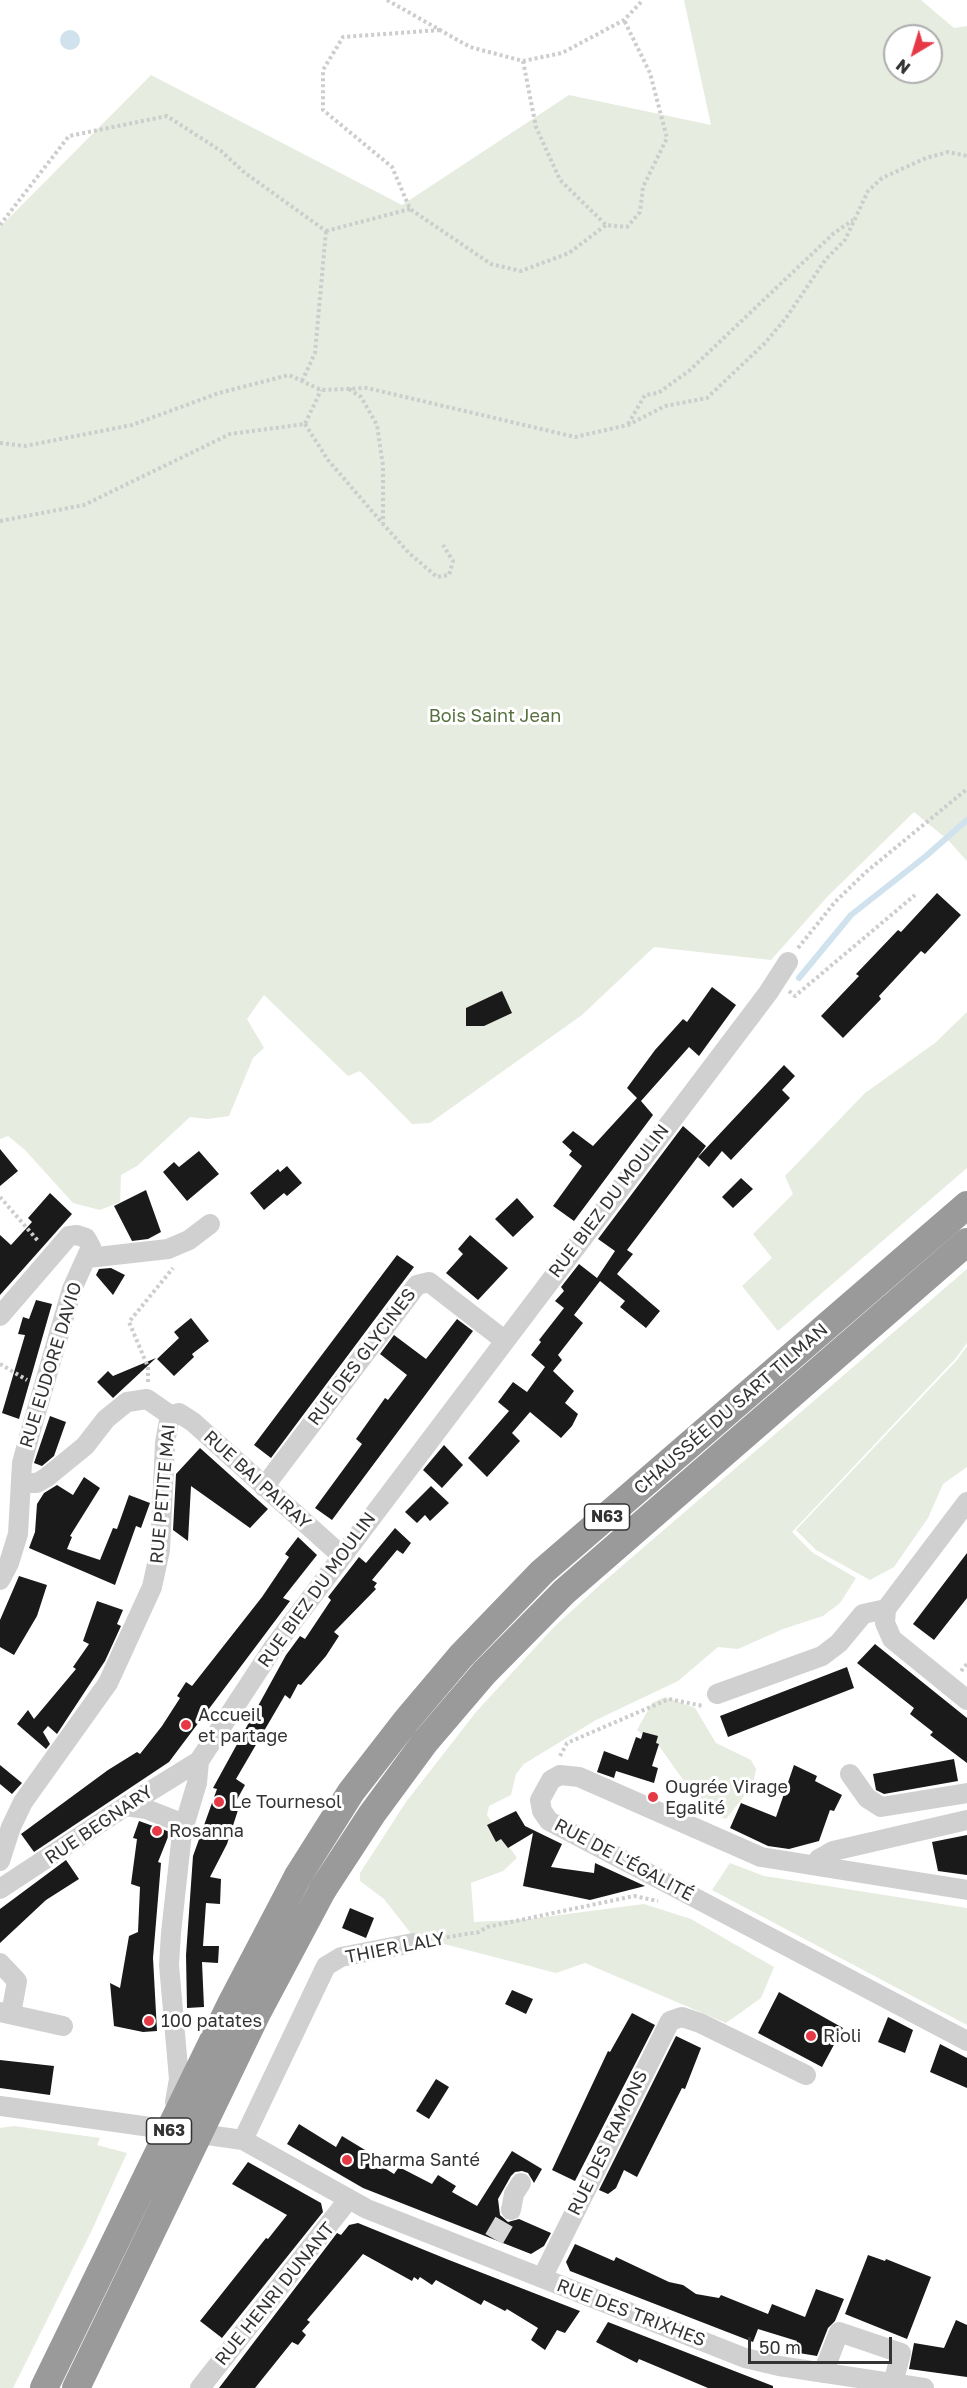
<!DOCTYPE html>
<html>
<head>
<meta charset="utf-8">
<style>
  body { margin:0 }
  #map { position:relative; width:967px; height:2388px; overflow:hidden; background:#fff; font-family:"Golos Text",sans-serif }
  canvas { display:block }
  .north { position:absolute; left:883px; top:24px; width:60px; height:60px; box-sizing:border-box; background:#fff; border:2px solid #adadad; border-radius:50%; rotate:218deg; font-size:16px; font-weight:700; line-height:24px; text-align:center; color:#333 }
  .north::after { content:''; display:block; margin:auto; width:21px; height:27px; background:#e63946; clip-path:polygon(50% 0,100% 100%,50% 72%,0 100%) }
  .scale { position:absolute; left:748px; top:2337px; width:144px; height:27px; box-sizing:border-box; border:3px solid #333; border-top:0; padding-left:8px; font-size:18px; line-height:21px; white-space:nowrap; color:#333; -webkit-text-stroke:4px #fff; paint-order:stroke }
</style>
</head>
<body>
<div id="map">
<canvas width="967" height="2388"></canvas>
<div class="north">N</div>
<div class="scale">50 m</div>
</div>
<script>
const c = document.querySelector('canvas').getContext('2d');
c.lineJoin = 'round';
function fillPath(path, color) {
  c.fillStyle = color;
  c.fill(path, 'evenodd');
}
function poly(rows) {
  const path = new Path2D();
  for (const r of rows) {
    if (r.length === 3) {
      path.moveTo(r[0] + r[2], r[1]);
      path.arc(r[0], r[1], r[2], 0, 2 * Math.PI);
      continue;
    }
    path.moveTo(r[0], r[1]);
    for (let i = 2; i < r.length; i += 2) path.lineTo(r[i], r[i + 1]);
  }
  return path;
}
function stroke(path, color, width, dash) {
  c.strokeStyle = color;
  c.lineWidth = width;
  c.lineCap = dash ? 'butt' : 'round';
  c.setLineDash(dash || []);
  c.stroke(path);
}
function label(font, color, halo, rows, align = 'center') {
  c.font = font + ' "Golos Text",sans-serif';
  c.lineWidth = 6;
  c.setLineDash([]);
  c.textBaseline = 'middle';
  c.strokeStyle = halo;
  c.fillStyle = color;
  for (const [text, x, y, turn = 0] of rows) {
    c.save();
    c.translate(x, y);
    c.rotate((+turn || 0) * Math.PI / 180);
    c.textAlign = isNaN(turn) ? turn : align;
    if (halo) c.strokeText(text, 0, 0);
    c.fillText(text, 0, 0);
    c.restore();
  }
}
fillPath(poly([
  [684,0,921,0,954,28,967,26,967,861,948,840,914,812,828,896,771,960,654,947,582,1015,430,1123,412,1124,360,1071,348,1076,264,995,247,1019,264,1048,253,1058,229,1116,208,1119,190,1117,137,1166,121,1175,120,1202,100,1210,73,1203,25,1150,8,1136,0,1139,0,227,151,75,402,205,569,95,711,125],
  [895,36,931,36,931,72,895,72],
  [967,1012,967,1168,778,1331,742,1286,772,1258,753,1234,793,1194,785,1176,865,1093,935,1043],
  [967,1269,967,1343,955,1359,792,1532,813,1553,856,1578,840,1603,823,1616,783,1629,738,1649,718,1647,678,1681,596,1720,524,1764,516,1774,511,1795,489,1806,487,1815,517,1858,503,1871,471,1883,474,1922,529,1919,644,1904,691,1919,774,1967,761,1998,726,2023,585,1963,556,1973,413,1936,384,1899,360,1881,360,1873,406,1802,476,1712,554,1627,601,1584],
  [967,1346,967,1467,943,1484,928,1518,894,1567,870,1580,816,1550,796,1530,957,1360],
  [665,1697,695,1708,716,1743,751,1760,756,1769,753,1785,726,1819,706,1812,659,1746,637,1730,652,1703],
  [730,1863,764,1876,967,1908,967,2025,712,1890],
  [14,2126,100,2138,97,2145,127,2153,91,2232,13,2388,0,2388,0,2128]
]), '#e6ecdf');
fillPath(poly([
  [70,40,10]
]), '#cfe2ee');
stroke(poly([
  [799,978,851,915,926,856,967,820]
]), '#cfe2ee', 6);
fillPath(poly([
  [937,893,961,915,925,954,921,951,879,996,881,999,843,1038,821,1016,859,976,856,974,898,930,901,932],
  [712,987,736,1005,699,1056,689,1047,641,1101,653,1115,574,1221,553,1206,582,1166,569,1155,572,1151,562,1142,573,1131,593,1146,637,1098,627,1088,655,1050,683,1019,687,1022],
  [502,991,512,1013,484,1026,466,1026,466,1008],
  [784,1065,795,1076,782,1090,790,1098,731,1160,722,1151,709,1167,698,1157],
  [683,1126,706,1146,627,1250,633,1254,617,1274,660,1311,646,1328,620,1307,625,1301,600,1281,574,1315,583,1323,558,1355,562,1360,553,1371,574,1391,565,1403,578,1414,572,1426,561,1438,530,1412,512,1433,520,1441,487,1477,468,1458,509,1411,498,1402,513,1382,527,1392,545,1367,531,1355,541,1342,539,1340,564,1308,555,1301,564,1291,561,1287,579,1264,597,1278,615,1251,598,1239],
  [0,1149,18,1171,0,1186],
  [199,1151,219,1174,187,1201,163,1172,174,1162,179,1167],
  [287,1166,302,1183,287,1196,284,1193,264,1210,250,1193,278,1169,280,1172],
  [741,1178,753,1189,733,1208,722,1197],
  [146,1190,161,1232,148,1239,132,1241,114,1206],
  [50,1193,72,1214,0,1295,0,1235,11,1245,32,1222,28,1218],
  [517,1198,534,1217,513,1237,495,1219],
  [470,1235,508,1268,478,1300,446,1273,463,1254,458,1249],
  [397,1255,414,1267,271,1458,254,1445],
  [111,1268,125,1275,113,1295,96,1275,99,1269],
  [36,1300,52,1304,19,1419,2,1413,25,1335,18,1334,23,1317,29,1319],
  [191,1318,209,1341,192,1354,194,1357,174,1376,157,1359,179,1338,174,1332],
  [457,1319,473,1331,332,1520,315,1508,362,1444,356,1439,385,1398,388,1400,407,1375,380,1354,394,1335,426,1359],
  [156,1358,113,1398,97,1382,108,1371,113,1376],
  [50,1416,66,1422,54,1456,42,1466,34,1463],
  [444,1445,463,1465,442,1488,423,1470],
  [200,1448,268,1509,250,1528,191,1486,188,1541,173,1530,176,1474],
  [84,1477,100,1488,70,1536,72,1537,67,1549,100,1560,113,1528,117,1529,129,1495,150,1503,141,1528,136,1526,115,1585,29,1548,35,1532,37,1504,44,1493,57,1485,73,1495],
  [431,1486,449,1503,430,1521,425,1515,417,1523,405,1512],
  [395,1528,411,1543,403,1554,397,1550,372,1580,377,1583,374,1587,376,1589,334,1632,339,1636,326,1656,301,1685,298,1684,290,1699,285,1695,236,1779,245,1785,234,1805,239,1807,227,1844,210,1877,221,1879,220,1904,206,1903,203,1946,219,1946,218,1963,202,1962,204,2007,187,2008,186,1955,193,1856,217,1789,213,1788,286,1655,300,1636,305,1639,331,1600,328,1597,359,1557,366,1563],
  [298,1537,317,1555,283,1598,290,1601,169,1762,34,1852,21,1834,108,1770,137,1752,140,1754,162,1726,180,1698,177,1696,186,1682,192,1686,262,1597,289,1557,285,1554],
  [967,1553,967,1598,934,1640,913,1624],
  [19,1576,47,1585,37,1616,14,1655,0,1647,0,1620],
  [97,1601,123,1610,117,1624,121,1626,105,1661,57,1734,48,1726,43,1732,50,1744,46,1749,17,1724,28,1710,34,1719,76,1669,73,1667,89,1644,83,1641],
  [875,1644,967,1718,967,1763,930,1735,933,1732,910,1714,914,1708,857,1663],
  [847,1667,854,1688,728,1737,720,1716],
  [643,1732,658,1736,656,1743,659,1744,652,1766,658,1768,654,1783,616,1771,614,1778,597,1772,604,1751,628,1760,636,1737,641,1739],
  [954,1759,958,1781,884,1794,876,1790,873,1774],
  [0,1765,22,1783,12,1794,0,1784],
  [794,1765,817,1776,815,1781,842,1795,834,1811,830,1810,819,1841,789,1849,768,1846,730,1828,741,1803,776,1817],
  [516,1811,525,1826,562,1844,551,1867,594,1873,595,1863,645,1886,590,1900,523,1886,533,1833,508,1848,501,1839,496,1842,487,1825],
  [139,1821,170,1832,158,1862,161,1863,153,1958,157,2031,143,2032,114,2026,110,1983,120,1988,129,1936,138,1932,140,1887,131,1884,137,1839,133,1838],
  [967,1835,967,1875,938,1871,932,1842],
  [66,1860,79,1879,46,1900,0,1943,0,1909],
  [350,1908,374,1918,366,1938,342,1928],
  [512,1990,533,1999,526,2014,505,2004],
  [779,1992,843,2028,822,2067,758,2033],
  [632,2013,655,2025,575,2181,552,2170,608,2051,610,2052],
  [888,2017,913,2030,905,2053,878,2042],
  [676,2036,701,2048,685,2089,682,2088,637,2177,624,2170,616,2188,608,2194,599,2190],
  [940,2044,967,2058,967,2088,930,2072],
  [0,2060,54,2066,50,2095,0,2088],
  [436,2079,449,2087,429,2119,416,2111],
  [299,2124,336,2147,342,2136,370,2153,367,2157,394,2174,399,2167,432,2184,438,2175,456,2186,452,2192,477,2206,512,2151,542,2169,534,2183,528,2173,522,2171,515,2172,511,2176,498,2199,500,2215,508,2222,519,2219,551,2233,544,2246,531,2254,363,2188,287,2144],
  [248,2162,321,2203,323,2212,222,2338,200,2321,266,2238,268,2239,287,2215,232,2184],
  [358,2223,449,2260,580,2311,565,2333,557,2330,545,2350,531,2340,538,2328,507,2309,505,2311,484,2300,481,2305,436,2280,432,2285,420,2277,418,2280,414,2277,412,2281,363,2254,307,2320,310,2322,302,2331,306,2335,298,2345,292,2342,255,2388,219,2388,337,2233,341,2235,349,2225],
  [575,2244,614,2261,616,2257,669,2282,683,2285,696,2294,719,2298,721,2295,768,2314,772,2304,805,2317,816,2289,844,2299,835,2321,828,2328,817,2356,793,2352,797,2341,758,2329,753,2342,570,2271,566,2262],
  [868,2255,885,2261,886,2259,931,2277,907,2339,845,2314],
  [956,2320,967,2325,967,2377,909,2369,914,2343,944,2348],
  [608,2322,773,2386,773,2388,708,2388,639,2359,637,2363,596,2342]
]), '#1a1a1a');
stroke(poly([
  [494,2239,511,2210]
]), '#d6d6d6', 20, [20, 10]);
stroke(poly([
  [387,0,470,47,523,61,562,53,624,20,643,0],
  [440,30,343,37,323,70,323,110,392,167,410,209,491,264,521,271,569,253,606,225],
  [523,61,536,127,560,180,606,225,627,227,640,212,643,187,667,138,650,73,624,20],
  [0,225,69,136,167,116,221,151,245,173,326,231],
  [326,231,410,209],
  [302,381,315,353,326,231],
  [349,389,361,397,377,425,383,466,383,523],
  [305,424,328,460,383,524,409,553,437,577,449,575,453,561,443,545],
  [628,424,645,395,658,393,689,371,834,233,853,220],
  [0,443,25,446,132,425,219,393,289,375,321,390,367,388,575,437,628,425,665,406,707,398,765,343,786,318,826,259,845,240,868,191,882,178,926,158,948,152,967,156],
  [0,521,84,505,230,434,305,424,321,390],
  [798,948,835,902,866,872,967,789],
  [789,991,795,996,915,895],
  [0,1197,39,1242],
  [0,1364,27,1380],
  [148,1382,148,1367,129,1322,173,1268],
  [961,1671,967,1664],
  [560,1756,567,1743,669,1699,703,1706],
  [429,1940,479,1932,487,1927,634,1896,658,1901]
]), '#cdcdcd', 4, [3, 3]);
stroke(poly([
  [88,1258,168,1249,189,1240,210,1224],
  [0,1316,69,1236,77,1235,86,1238,91,1247,72,1289,31,1430,22,1463,18,1534,9,1563,0,1580],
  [170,1415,179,1413,193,1422,342,1556],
  [21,1483,37,1483,47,1477,85,1446,106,1419,127,1402,147,1399,170,1415],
  [264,1487,417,1285,429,1282,504,1340],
  [886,1609,885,1623,892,1639,967,1700],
  [717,1694,822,1656,839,1643,863,1614,886,1609,967,1502],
  [850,1774,867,1798,881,1807,967,1793],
  [126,1806,146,1809,184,1824],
  [0,1861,11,1827,23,1802,108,1683,152,1587,160,1550,165,1443,170,1415],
  [818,1866,819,1859,833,1851,967,1820],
  [0,1889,126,1806,199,1761],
  [967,1890,761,1857,579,1777,560,1775,551,1780,540,1800,542,1811,549,1821,967,2041],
  [0,1963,17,1981,11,2014],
  [0,2012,63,2026],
  [175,2102,179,2079,169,1965,171,1933,182,1833,197,1783,199,1761,273,1648,768,993,788,962],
  [0,2106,243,2140,367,2209,745,2358,779,2366,924,2388],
  [243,2140,326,1966,341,1957,413,1943],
  [511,2210,514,2194,521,2183],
  [542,2278,670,2021,682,2017,700,2023,806,2075],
  [823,2373,839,2332,901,2353,893,2383],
  [200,2388,348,2200]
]), '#d0d0d0', 20);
stroke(poly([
  [298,1876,351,1792,406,1721,461,1656,542,1572,967,1205],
  [323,1889,372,1814,425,1742,484,1673,564,1592,967,1242]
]), '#9a9a9a', 28);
stroke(poly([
  [44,2388,232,2002,298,1876],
  [76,2388,257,2013,323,1889]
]), '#9a9a9a', 28);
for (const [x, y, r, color] of [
  [186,1725,6,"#e63946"],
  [653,1797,6,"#e63946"],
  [219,1802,6,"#e63946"],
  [157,1831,6,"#e63946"],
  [149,2021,6,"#e63946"],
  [811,2036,6,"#e63946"],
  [347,2160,6,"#e63946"]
]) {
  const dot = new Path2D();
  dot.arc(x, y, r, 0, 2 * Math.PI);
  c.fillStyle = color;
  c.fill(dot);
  stroke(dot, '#fff', 2);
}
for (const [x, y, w] of [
  [607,1517,45],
  [169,2131,45]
]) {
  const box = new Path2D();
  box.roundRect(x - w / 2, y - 13, w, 26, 4.5);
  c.fillStyle = '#fff';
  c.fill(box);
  stroke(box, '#333', 1.5);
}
label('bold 16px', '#333', null, [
  ["N63",607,1517],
  ["N63",169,2131]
]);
label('18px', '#56703f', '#fff', [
  ["Bois Saint Jean",495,716]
]);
label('18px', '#333', '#fff', [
  ["RUE BIEZ DU MOULIN",609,1201,-53],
  ["RUE DES GLYCINES",362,1357,-53],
  ["RUE EUDORE DAVIO",51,1365,-73],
  ["CHAUSSÉE DU SART TILMAN",731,1409,-41],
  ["RUE BAI PAIRAY",257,1480,42],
  ["RUE PETITE MAI",163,1494,-85],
  ["RUE BIEZ DU MOULIN",317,1590,-54],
  ["RUE BEGNARY",99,1825,-34],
  ["RUE DE L'ÉGALITÉ",624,1860,28],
  ["THIER LALY",395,1948,-11],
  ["RUE DES RAMONS",608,2143,-64],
  ["RUE HENRI DUNANT",275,2294,-51],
  ["RUE DES TRIXHES",631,2313,21]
]);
label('18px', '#333', '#fff', [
  ["Accueil",198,1715],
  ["et partage",198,1736],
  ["Ougrée Virage",665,1787],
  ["Egalité",665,1808],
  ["Le Tournesol",231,1802],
  ["Rosanna",169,1831],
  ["100 patates",161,2021],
  ["Rioli",823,2036],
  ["Pharma Santé",359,2160]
], 'left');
</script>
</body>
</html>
